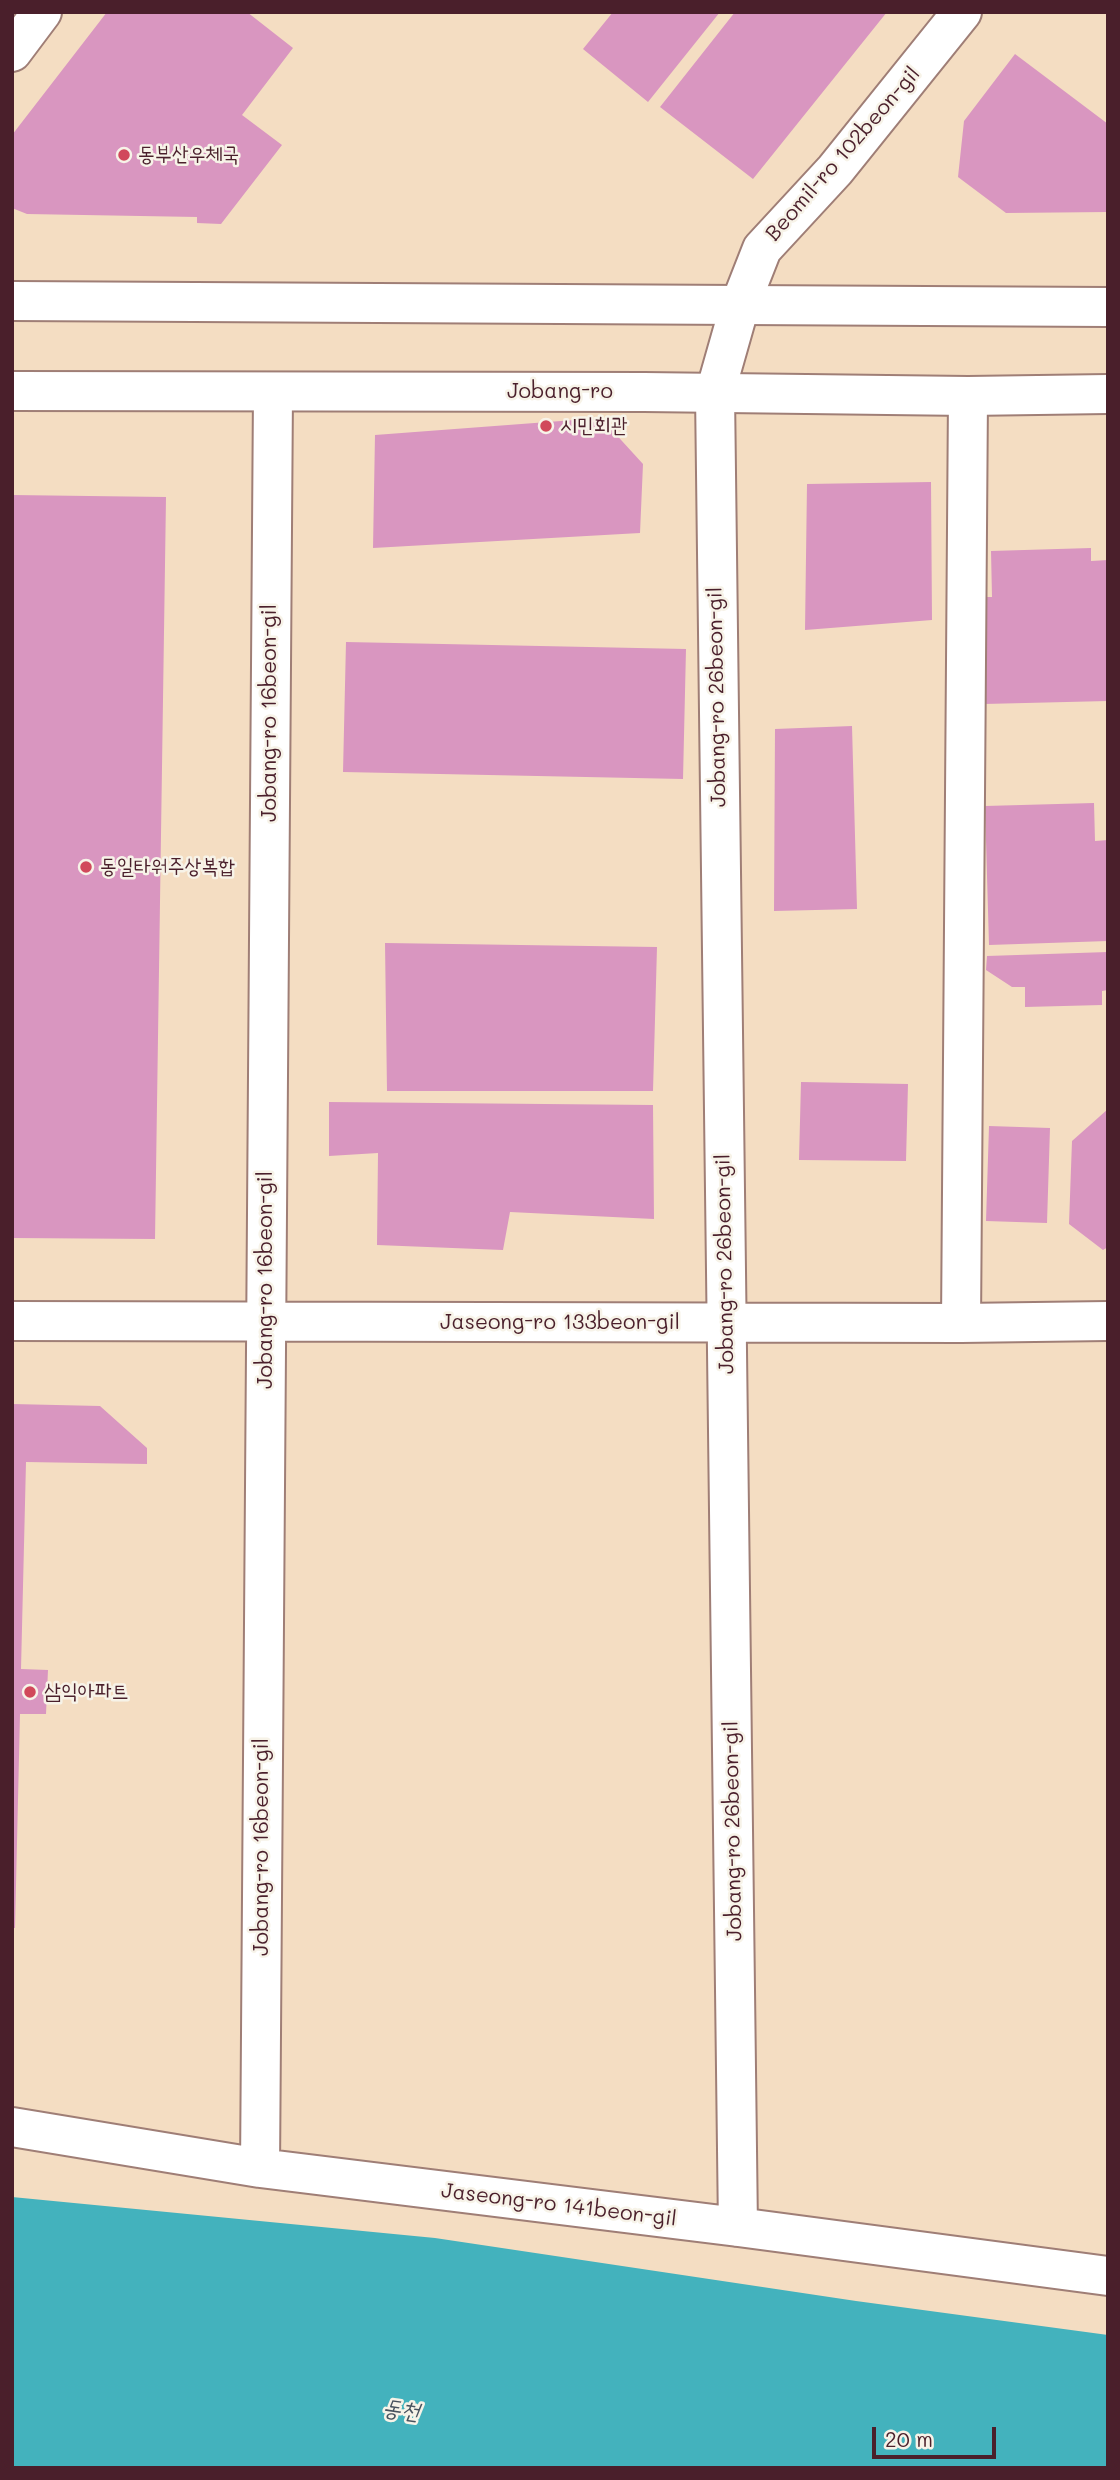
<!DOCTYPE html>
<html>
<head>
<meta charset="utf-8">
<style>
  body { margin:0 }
  #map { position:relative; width:1120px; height:2480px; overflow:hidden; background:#f4ddc2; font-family:Mali,sans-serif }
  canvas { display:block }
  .frame { position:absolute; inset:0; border:14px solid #4a1f2b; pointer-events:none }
  .scale { position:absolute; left:872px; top:2427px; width:124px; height:32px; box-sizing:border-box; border:4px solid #4a1f2b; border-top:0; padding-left:9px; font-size:21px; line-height:24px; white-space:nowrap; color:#4a1f2b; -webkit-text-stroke:5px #f7f3e8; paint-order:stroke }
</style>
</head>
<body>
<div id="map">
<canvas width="1120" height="2480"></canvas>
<div class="frame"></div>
<div class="scale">20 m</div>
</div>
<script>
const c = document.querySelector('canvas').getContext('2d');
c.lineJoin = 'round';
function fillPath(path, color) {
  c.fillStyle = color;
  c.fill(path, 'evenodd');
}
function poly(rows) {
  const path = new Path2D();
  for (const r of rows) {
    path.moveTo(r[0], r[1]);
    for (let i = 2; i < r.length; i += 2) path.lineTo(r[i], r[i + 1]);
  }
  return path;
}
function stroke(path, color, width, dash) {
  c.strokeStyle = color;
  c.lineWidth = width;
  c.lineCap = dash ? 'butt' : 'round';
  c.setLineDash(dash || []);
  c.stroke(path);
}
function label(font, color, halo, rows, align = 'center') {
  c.font = font + ' Mali,"Poor Story",sans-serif';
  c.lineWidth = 5;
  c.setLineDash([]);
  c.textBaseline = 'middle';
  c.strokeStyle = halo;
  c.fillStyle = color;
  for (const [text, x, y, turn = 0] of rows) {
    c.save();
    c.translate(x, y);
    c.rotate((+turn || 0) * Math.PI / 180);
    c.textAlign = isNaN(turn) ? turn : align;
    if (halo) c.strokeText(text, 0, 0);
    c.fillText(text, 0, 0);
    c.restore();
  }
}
fillPath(poly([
  [12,2197,435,2238,856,2301,1108,2335,1108,2468,12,2468]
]), '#43b2bd');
fillPath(poly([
  [107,12,247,12,293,48,242,115,282,145,221,224,197,223,197,217,27,214,12,208,12,135],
  [613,12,720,12,648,102,583,49],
  [735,12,887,12,753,179,660,107],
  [1015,54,1108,124,1108,212,1006,213,958,177,964,121],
  [601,418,643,464,640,533,373,548,375,435],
  [931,482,932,620,805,630,807,484],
  [12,495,166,497,155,1239,12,1238],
  [1091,548,1091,561,1108,560,1108,701,984,704,982,597,992,597,991,551],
  [346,642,686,649,683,779,343,772],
  [852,726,857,909,774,911,775,729],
  [1094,803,1095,841,1108,840,1108,941,989,945,985,806],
  [385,943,657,947,653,1091,387,1091],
  [1108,952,1108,990,1102,991,1102,1005,1025,1007,1025,987,1012,987,986,970,987,956],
  [801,1082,908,1084,906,1161,799,1160],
  [329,1102,653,1105,654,1219,510,1212,503,1250,377,1245,378,1153,329,1156],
  [1108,1109,1108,1247,1103,1250,1069,1224,1072,1141],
  [989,1126,1050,1128,1047,1223,986,1221],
  [12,1404,100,1406,147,1448,147,1464,26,1462,21,1669,48,1670,46,1714,20,1714,15,1928,12,1928]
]), '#d996c0');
const minor = poly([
  [12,52,42,12],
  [12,1321,961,1323,1108,1321],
  [961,1323,968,396],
  [12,2127,260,2168,738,2227,1108,2276],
  [260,2168,273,392],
  [738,2227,715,393,740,305,762,249,835,170,962,12]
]);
const major = poly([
  [12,301,1108,307],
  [12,391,644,392,968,396,1108,394]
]);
stroke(minor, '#9f7e76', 42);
stroke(major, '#9f7e76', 42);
stroke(minor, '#fff', 38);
stroke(major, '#fff', 38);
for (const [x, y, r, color] of [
  [124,155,7,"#d1495b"],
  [546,426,7,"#d1495b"],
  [86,867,7,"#d1495b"],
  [30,1692,7,"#d1495b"]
]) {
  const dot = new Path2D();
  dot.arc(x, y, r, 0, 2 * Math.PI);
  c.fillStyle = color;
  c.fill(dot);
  stroke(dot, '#f7f3e8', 2.5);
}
label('21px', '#4a1f2b', '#f7f3e8', [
  ["Beomil-ro 102beon-gil",843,154,-49],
  ["Jobang-ro",560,392],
  ["Jobang-ro 26beon-gil",717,697,-91],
  ["Jobang-ro 16beon-gil",270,713,-90],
  ["Jobang-ro 26beon-gil",725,1264,-91],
  ["Jobang-ro 16beon-gil",266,1280,-90],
  ["Jaseong-ro 133beon-gil",560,1323],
  ["Jobang-ro 26beon-gil",733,1831,-91],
  ["Jobang-ro 16beon-gil",262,1847,-90],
  ["Jaseong-ro 141beon-gil",559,2205,7]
]);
label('21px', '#4a1f2b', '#f7f3e8', [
  ["동부산우체국",138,155],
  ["시민회관",560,426],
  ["동일타워주상복합",100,867],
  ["삼익아파트",44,1692]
], 'left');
label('italic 23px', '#48525e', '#f7f3e8', [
  ["동천",401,2410,8]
]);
</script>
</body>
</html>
